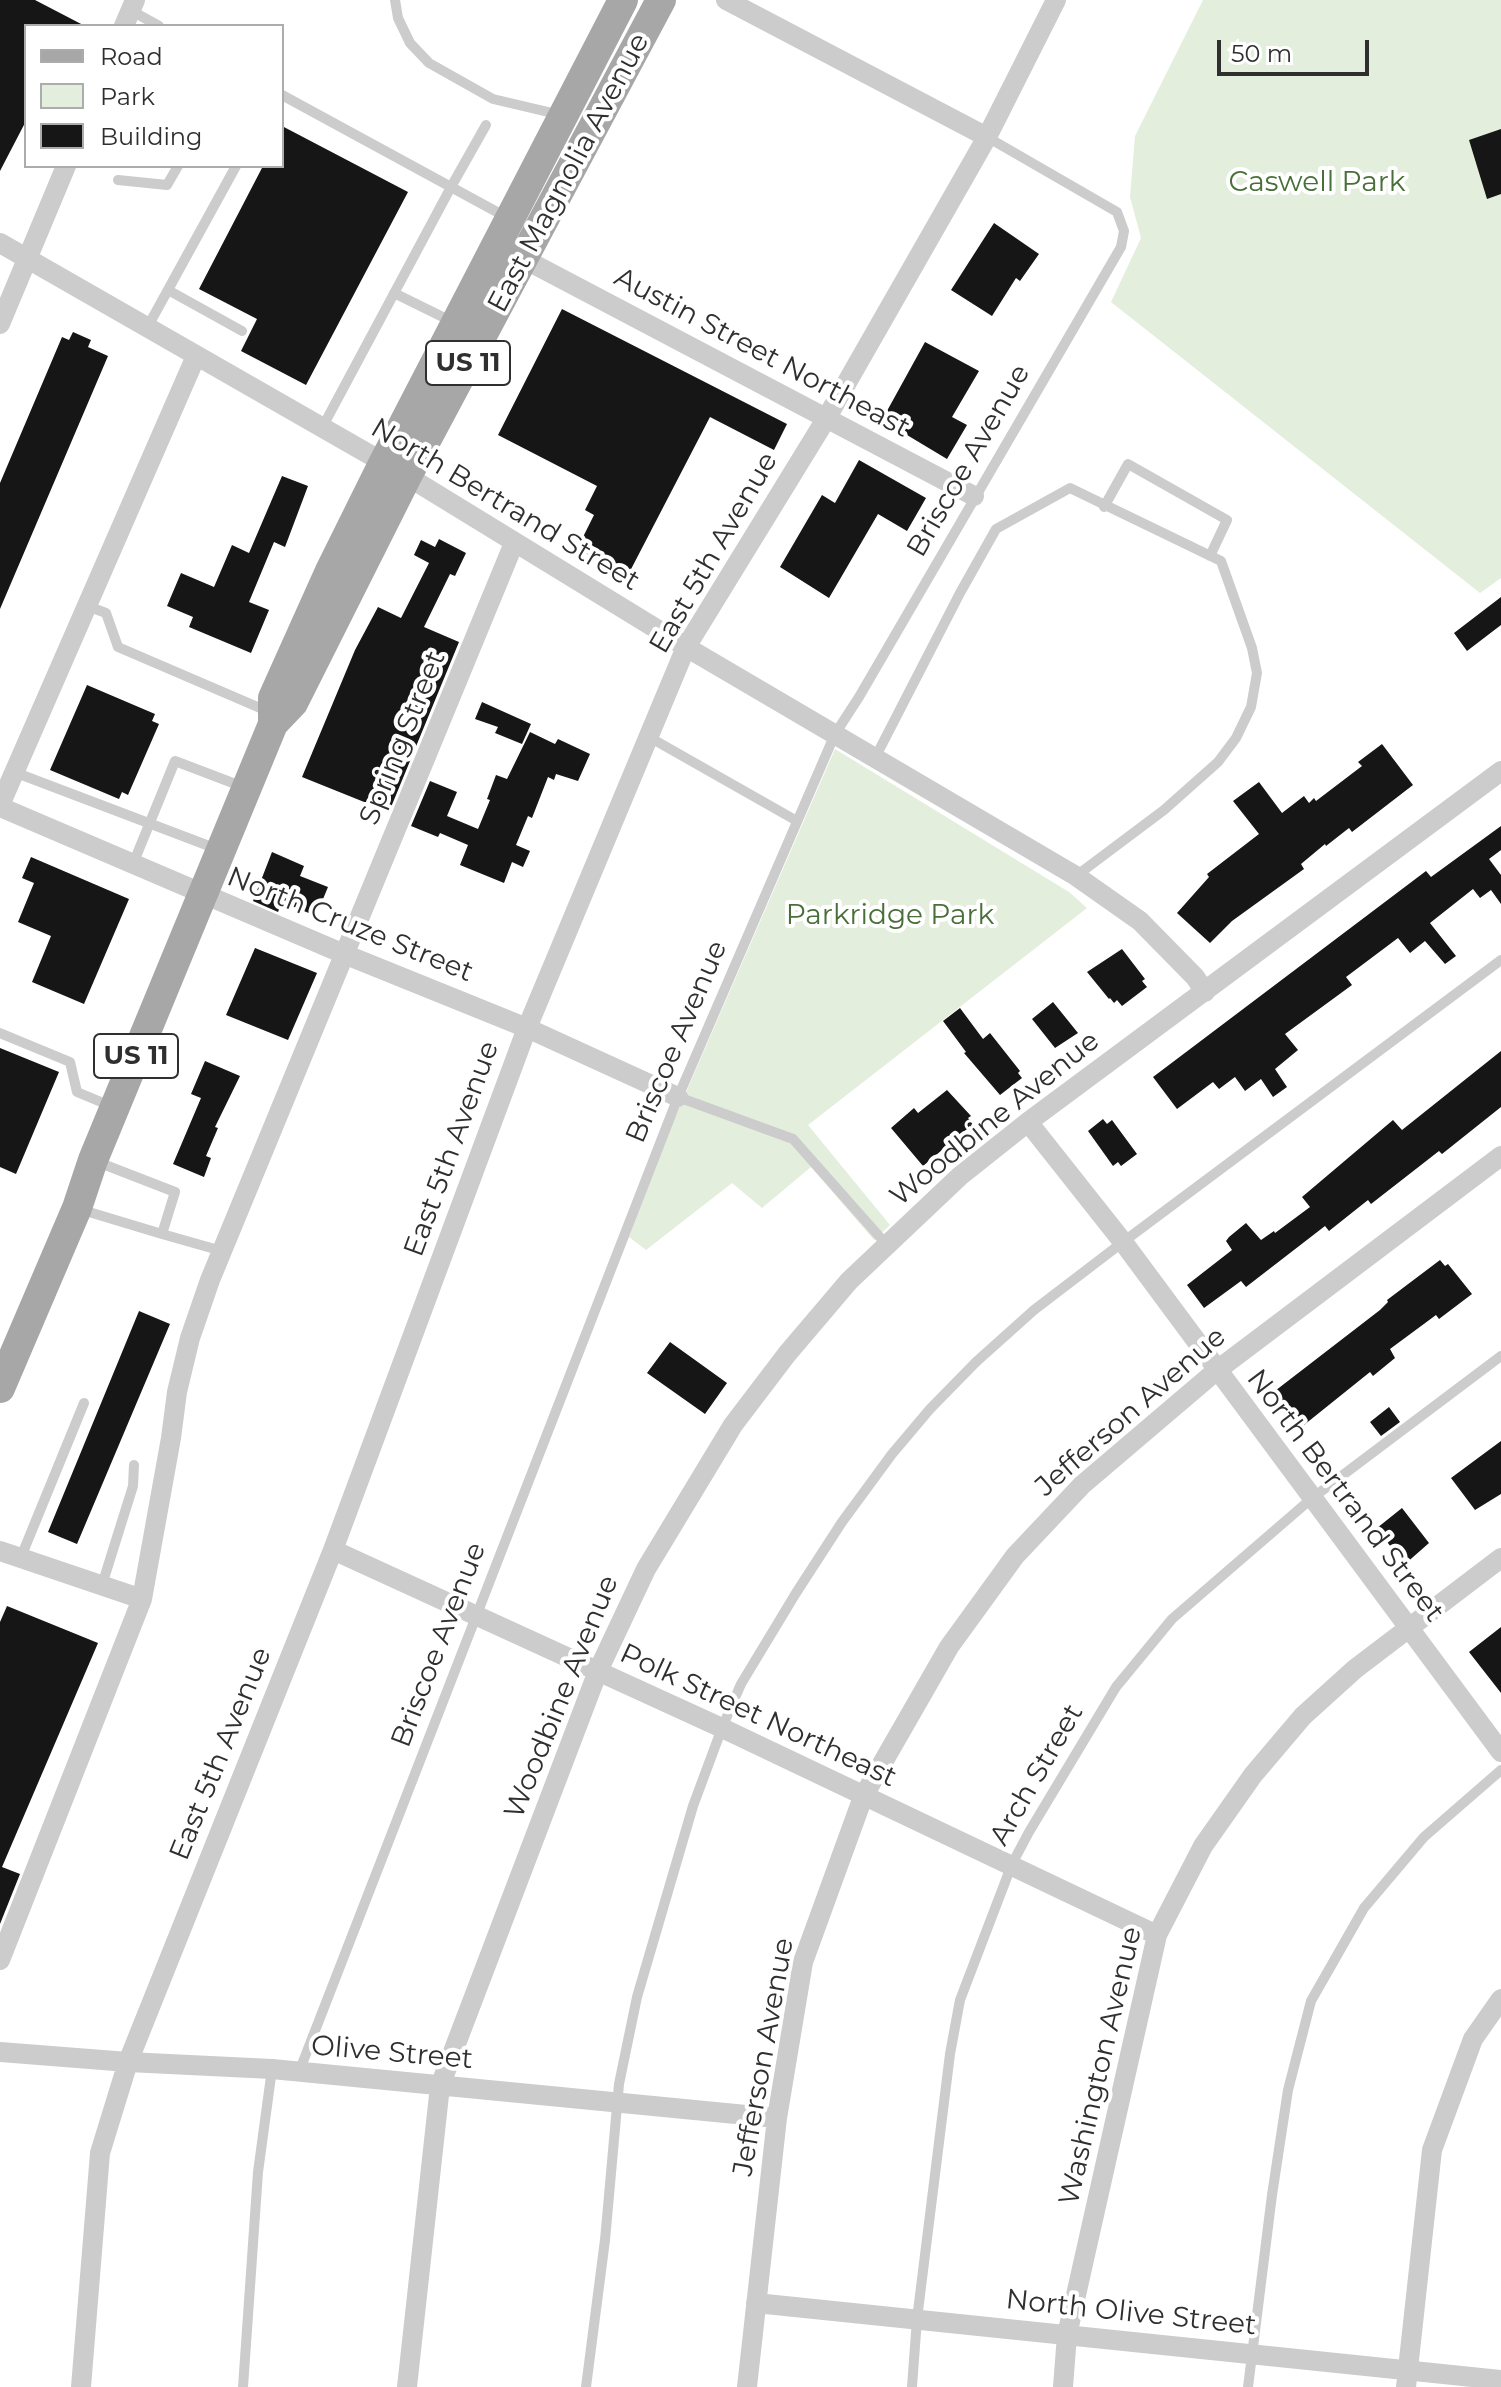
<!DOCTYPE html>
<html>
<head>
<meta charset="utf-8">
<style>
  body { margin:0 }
  #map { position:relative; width:1501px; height:2387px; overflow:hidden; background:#fff; font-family:Montserrat,sans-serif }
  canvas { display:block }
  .legend { position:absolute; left:24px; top:24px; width:260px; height:144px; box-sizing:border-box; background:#fff; border:2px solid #acacac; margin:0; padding:10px 14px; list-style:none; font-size:24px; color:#2f2f2f }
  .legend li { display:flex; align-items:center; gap:16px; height:40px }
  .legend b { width:40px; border:2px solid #acacac }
  .scale { position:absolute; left:1217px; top:40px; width:152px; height:36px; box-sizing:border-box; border:4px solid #2f2f2f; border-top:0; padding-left:10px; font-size:24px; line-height:28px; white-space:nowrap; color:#2f2f2f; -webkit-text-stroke:6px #fff; paint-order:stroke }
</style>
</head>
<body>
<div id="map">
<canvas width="1501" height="2387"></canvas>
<ul class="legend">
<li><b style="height:10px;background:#a7a7a7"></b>Road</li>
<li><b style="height:22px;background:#e3eedc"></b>Park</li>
<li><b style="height:22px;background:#161616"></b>Building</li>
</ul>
<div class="scale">50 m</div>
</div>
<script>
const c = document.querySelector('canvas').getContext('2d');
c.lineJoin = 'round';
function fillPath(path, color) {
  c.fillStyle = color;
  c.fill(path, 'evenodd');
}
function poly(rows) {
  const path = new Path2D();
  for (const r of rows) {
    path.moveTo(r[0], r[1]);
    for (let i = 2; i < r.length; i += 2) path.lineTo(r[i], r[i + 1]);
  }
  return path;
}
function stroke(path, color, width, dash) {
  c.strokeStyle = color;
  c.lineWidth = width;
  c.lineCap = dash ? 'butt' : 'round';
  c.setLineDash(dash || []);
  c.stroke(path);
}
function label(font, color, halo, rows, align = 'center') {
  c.font = font + ' Montserrat,sans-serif';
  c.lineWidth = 8;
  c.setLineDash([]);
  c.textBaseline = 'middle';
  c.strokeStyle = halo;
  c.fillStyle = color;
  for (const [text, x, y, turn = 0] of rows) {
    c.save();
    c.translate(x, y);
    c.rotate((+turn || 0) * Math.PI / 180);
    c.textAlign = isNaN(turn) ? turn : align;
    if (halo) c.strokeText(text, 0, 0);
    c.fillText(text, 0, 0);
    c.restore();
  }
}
fillPath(poly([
  [1203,0,1501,0,1501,578,1480,593,1111,302,1141,238,1130,197,1135,136],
  [835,749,1069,892,1087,908,808,1125,890,1225,874,1240,811,1167,762,1208,732,1183,646,1250,629,1237,664,1143]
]), '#e3eedc');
fillPath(poly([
  [0,0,35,0,85,26,26,26,26,121,0,171],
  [282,126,408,192,306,385,241,351,257,319,199,289,263,166,282,166],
  [1501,129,1501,194,1487,199,1469,140],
  [994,223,1039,254,1020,281,1016,278,992,316,951,290],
  [562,309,787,424,774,450,710,417,628,575,577,549,594,515,585,510,597,486,498,435],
  [73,332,91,340,88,347,108,356,0,609,0,483,62,337,69,340],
  [925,342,979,371,952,417,967,425,947,459,882,420],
  [859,460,926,498,907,531,878,514,829,598,780,567,822,495,835,503],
  [282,476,308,486,285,547,274,542,249,602,269,610,251,653,189,627,193,617,167,606,181,573,214,587,232,545,249,553],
  [439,539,466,553,455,576,450,574,424,627,459,642,389,812,302,777,355,650,378,607,401,618,429,563,414,555,421,540,435,547],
  [1501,597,1501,625,1467,651,1454,633],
  [87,685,155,714,152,721,159,724,128,795,122,792,119,799,50,770],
  [482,702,531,724,522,744,495,733,498,727,475,719],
  [530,732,555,744,558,739,590,754,578,781,556,774,554,780,548,777,532,818,528,816,516,845,530,851,523,867,512,862,504,883,460,865,468,845,440,833,438,837,411,826,430,781,457,792,447,816,478,829,490,800,487,799,496,775,507,779],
  [1382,744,1413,785,1352,832,1349,828,1326,846,1325,844,1301,864,1304,869,1232,921,1210,943,1177,913,1209,877,1207,874,1259,834,1233,801,1259,782,1282,813,1304,796,1309,803,1314,798,1316,801,1362,766,1358,762],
  [1501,826,1501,850,1489,859,1501,875,1501,904,1491,890,1480,898,1473,889,1430,923,1456,956,1445,964,1425,941,1410,953,1398,938,1346,977,1352,985,1285,1034,1298,1050,1275,1069,1287,1087,1273,1097,1261,1079,1245,1091,1235,1077,1219,1089,1213,1082,1177,1109,1153,1077,1426,871,1431,877],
  [272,852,304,866,300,876,328,887,316,916,282,902,278,912,253,901],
  [31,857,129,899,84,1004,32,982,51,936,18,922,34,883,22,878],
  [255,948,317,973,288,1040,226,1015],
  [1122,949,1145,979,1142,981,1147,987,1122,1006,1117,1000,1114,1003,1110,998,1109,999,1087,972],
  [1053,1002,1078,1033,1055,1048,1032,1019],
  [960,1008,983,1039,990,1033,1020,1071,1018,1073,1022,1078,1000,1095,964,1053,966,1052,943,1021],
  [0,1048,59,1072,16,1174,0,1167],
  [1501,1051,1501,1107,1442,1154,1439,1151,1371,1204,1368,1200,1329,1231,1325,1226,1246,1287,1241,1281,1204,1308,1187,1285,1232,1250,1226,1241,1229,1237,1246,1223,1261,1240,1274,1231,1275,1233,1310,1207,1302,1197,1393,1120,1402,1130],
  [205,1061,240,1076,215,1127,218,1128,206,1156,211,1158,204,1177,173,1164,201,1098,191,1094],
  [947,1090,971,1116,968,1118,973,1124,923,1166,891,1128,914,1108,918,1113],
  [1103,1119,1107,1124,1112,1120,1137,1154,1121,1166,1118,1162,1113,1166,1088,1131],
  [1440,1260,1445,1266,1448,1264,1472,1294,1439,1319,1436,1315,1390,1349,1395,1358,1373,1376,1370,1372,1304,1425,1296,1416,1291,1420,1271,1394,1380,1310,1388,1302,1387,1300],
  [139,1311,170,1324,77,1544,48,1532],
  [670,1342,727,1383,705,1414,647,1373],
  [1389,1407,1400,1422,1381,1436,1370,1422],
  [1501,1441,1501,1494,1475,1510,1451,1478],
  [1402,1508,1429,1543,1404,1565,1377,1528],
  [7,1606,98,1643,2,1867,20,1874,0,1924,0,1622],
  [1501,1627,1501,1693,1469,1652]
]), '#161616');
stroke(poly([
  [395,0,398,18,410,43,429,63,493,99,561,115],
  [130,10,159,26],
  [282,95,451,187,486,125],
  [118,180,167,185,178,166],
  [168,290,242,331],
  [394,293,455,323],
  [147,328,236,166],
  [322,428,451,187,508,218],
  [1104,507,1128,464,1227,520,1210,556],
  [87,606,106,613,118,647,267,711],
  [649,737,797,821],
  [875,758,960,593,996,529,1070,488,1221,561,1252,648,1257,673,1251,707,1236,738,1218,762,1164,810,1076,876],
  [14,772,217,849],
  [133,864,175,761,246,788],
  [0,1033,70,1062,77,1092,113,1107],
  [678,1097,793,1139,886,1244],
  [79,1209,162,1234,175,1192,95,1161],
  [162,1234,222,1251],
  [21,1557,84,1403],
  [102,1585,133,1486,134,1465],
  [299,2072,678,1097,835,734,859,697,1121,247,1124,231,1117,212,987,137],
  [243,2387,258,2172,272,2069],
  [586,2387,605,2240,619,2084,637,1997,693,1806,722,1728,741,1684,796,1593,842,1522,892,1454,930,1409,976,1362,1034,1310,1123,1242,1501,960],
  [912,2387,917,2319,950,2054,960,2000,1012,1864,1029,1832,1116,1687,1172,1619,1311,1499,1501,1356],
  [1248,2387,1272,2195,1288,2090,1311,2001,1364,1908,1424,1837,1501,1770]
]), '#ccc', 10);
stroke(poly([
  [726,0,987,137],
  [124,26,135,0],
  [0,243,407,476,686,647,1076,876,1140,921,1195,977,1205,992],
  [524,259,974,496],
  [0,324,66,166],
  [0,805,196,356],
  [0,807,344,954,527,1028,678,1097],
  [1028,1122,1123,1242,1501,1752],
  [333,1550,722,1728,1157,1935],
  [0,1551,142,1599],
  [0,1960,142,1599,171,1438,177,1392,190,1338,210,1280,514,543],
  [0,2052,128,2062,272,2069,777,2118],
  [756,2303,1501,2380],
  [81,2387,100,2153,128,2062,333,1550,527,1028,686,647,826,419,987,137,1056,0],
  [407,2387,440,2086,598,1671,646,1569,733,1425,787,1354,849,1281,960,1176,1028,1122,1501,771],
  [747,2387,777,2118,803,1962,863,1797,949,1647,1015,1556,1082,1485,1216,1371,1501,1156],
  [1063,2387,1067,2335,1157,1935,1203,1846,1253,1775,1303,1716,1355,1669,1501,1558],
  [1406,2387,1432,2150,1473,2039,1501,1999]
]), '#ccc', 20);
stroke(poly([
  [273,724,273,698,330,571,383,464,623,0],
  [0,1388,77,1208,93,1160,273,724,293,703,407,476,661,0]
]), '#a7a7a7', 30);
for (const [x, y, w] of [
  [468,363,84],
  [136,1056,84]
]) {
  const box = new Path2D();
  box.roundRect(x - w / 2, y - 22, w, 44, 6);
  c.fillStyle = '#fff';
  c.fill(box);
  stroke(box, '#2f2f2f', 2);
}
label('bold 26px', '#2f2f2f', null, [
  ["US 11",468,363],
  ["US 11",136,1056]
]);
label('28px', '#2f2f2f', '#fff', [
  ["East Magnolia Avenue",569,173,-62],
  ["Austin Street Northeast",762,353,28],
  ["Briscoe Avenue",969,461,-60],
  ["North Bertrand Street",505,505,31],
  ["East 5th Avenue",714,553,-60],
  ["Spring Street",403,738,-68],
  ["North Cruze Street",350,925,22],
  ["Briscoe Avenue",677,1042,-67],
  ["Woodbine Avenue",995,1119,-39],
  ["East 5th Avenue",452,1149,-70],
  ["Jefferson Avenue",1131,1412,-41],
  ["North Bertrand Street",1345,1496,53],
  ["Briscoe Avenue",439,1645,-69],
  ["Woodbine Avenue",562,1697,-68],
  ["Polk Street Northeast",758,1716,25],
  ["East 5th Avenue",221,1754,-68],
  ["Arch Street",1037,1775,-60],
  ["Olive Street",392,2053,5],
  ["Jefferson Avenue",764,2057,-80],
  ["Washington Avenue",1101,2066,-77],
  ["North Olive Street",1131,2313,6]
]);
label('28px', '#496f39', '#fff', [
  ["Caswell Park",1317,183],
  ["Parkridge Park",890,916]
]);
</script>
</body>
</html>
